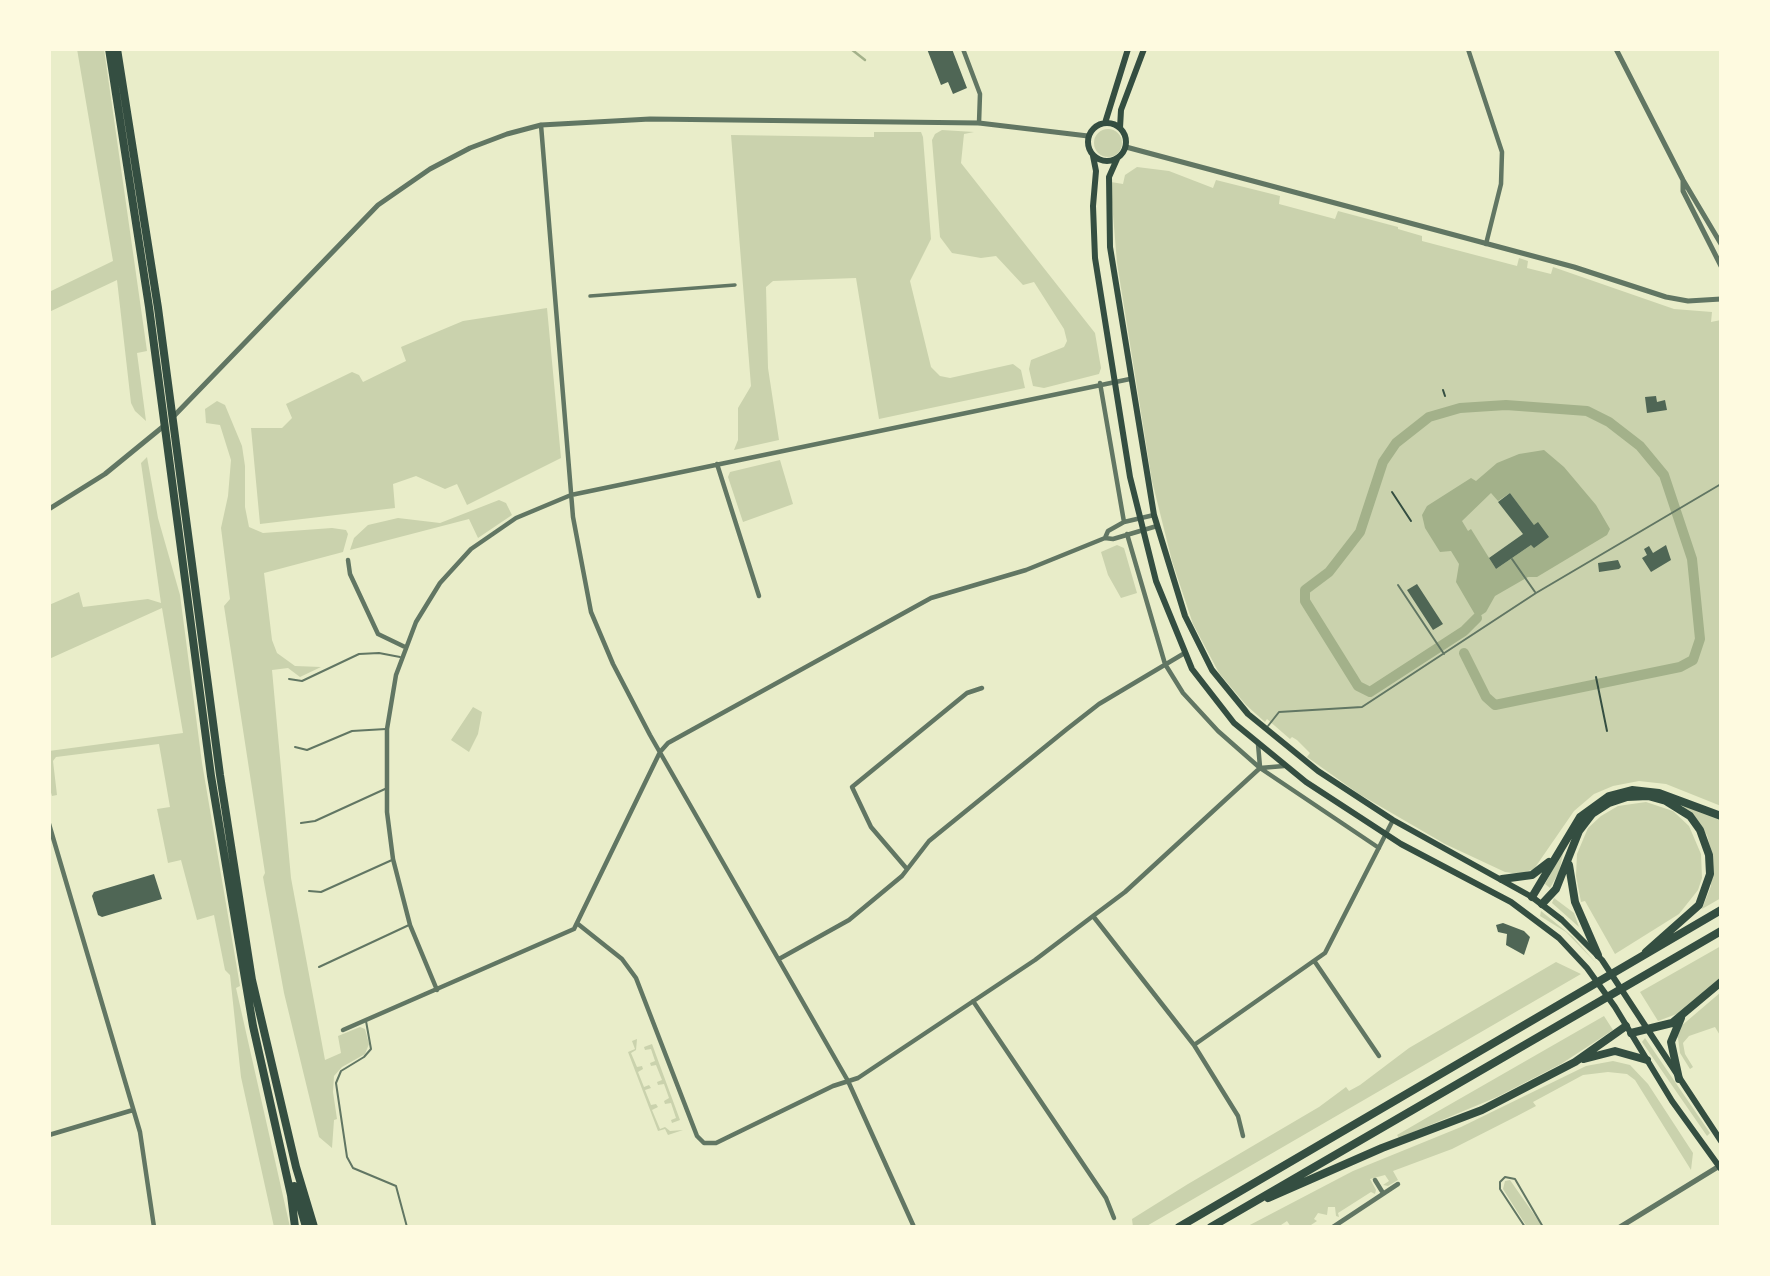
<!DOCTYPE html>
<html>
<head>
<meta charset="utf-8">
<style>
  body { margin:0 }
  #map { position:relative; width:1770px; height:1276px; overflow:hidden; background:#e9edc9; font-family:"Nunito Sans",sans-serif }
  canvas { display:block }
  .frame { position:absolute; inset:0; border:51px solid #fefae0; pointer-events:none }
</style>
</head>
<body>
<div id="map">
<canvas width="1770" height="1276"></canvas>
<div class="frame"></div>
</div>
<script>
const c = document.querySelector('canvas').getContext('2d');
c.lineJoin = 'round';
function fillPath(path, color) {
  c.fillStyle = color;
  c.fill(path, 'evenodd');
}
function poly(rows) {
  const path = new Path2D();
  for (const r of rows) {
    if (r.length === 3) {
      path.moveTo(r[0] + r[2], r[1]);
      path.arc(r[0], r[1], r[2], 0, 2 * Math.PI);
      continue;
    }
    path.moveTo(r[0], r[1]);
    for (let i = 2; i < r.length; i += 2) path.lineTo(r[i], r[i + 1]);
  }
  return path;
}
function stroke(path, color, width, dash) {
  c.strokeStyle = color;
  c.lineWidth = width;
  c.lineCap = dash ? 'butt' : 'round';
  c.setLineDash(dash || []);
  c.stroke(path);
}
fillPath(poly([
  [77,49,104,49,147,351,137,353,146,421,135,411,131,403,117,280,49,312,49,292,113,261],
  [1108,143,14],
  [942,130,974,132,964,134,961,163,1095,333,1101,368,1099,374,1044,388,1033,386,1029,369,1031,360,1064,347,1067,341,1064,329,1034,282,1023,285,996,256,981,258,952,253,940,237,932,140,935,134],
  [874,132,921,132,923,137,931,239,910,281,931,367,940,376,950,378,1013,364,1021,370,1025,388,879,419,856,278,773,281,766,287,768,368,779,440,734,450,738,440,738,408,751,386,731,135,859,137,874,137],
  [1137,167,1169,171,1213,188,1216,180,1280,196,1279,204,1335,219,1338,211,1398,227,1398,229,1422,236,1422,241,1517,266,1519,258,1528,261,1527,268,1551,274,1553,267,1674,309,1712,312,1711,322,1721,320,1721,806,1666,784,1639,781,1613,786,1594,794,1574,811,1534,869,1520,874,1505,872,1445,844,1359,794,1307,757,1310,753,1297,740,1292,737,1290,739,1267,719,1265,722,1246,705,1219,673,1193,624,1172,561,1152,481,1117,263,1111,190,1111,182,1123,184,1125,175],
  [547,308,561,458,467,505,457,484,445,489,416,476,393,484,395,508,260,524,251,428,282,428,292,418,286,404,352,372,359,375,363,382,406,361,401,347,463,321],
  [217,401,225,405,242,446,245,466,245,507,249,527,263,533,332,528,346,530,348,534,343,552,264,573,272,640,277,653,295,666,321,667,300,677,288,668,272,670,291,878,325,1060,341,1053,338,1036,360,1027,365,1029,369,1044,365,1054,342,1067,334,1076,333,1092,337,1119,334,1120,332,1148,319,1137,284,993,263,877,265,873,224,606,230,599,221,528,228,496,231,460,220,425,206,423,205,409],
  [147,457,158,518,180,595,202,763,240,986,236,988,290,1227,274,1227,241,1077,230,975,225,970,214,915,197,920,181,860,168,863,157,809,170,807,159,744,56,757,53,761,57,795,52,796,49,786,49,751,183,733,162,608,49,659,49,605,79,592,83,607,148,599,161,603,141,463],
  [780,460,793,504,743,522,728,477,730,472],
  [499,500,506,503,512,515,478,538,469,519,350,550,354,538,368,525,398,518,440,523],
  [1117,545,1124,548,1137,593,1121,598,1108,575,1101,552],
  [473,707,482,712,478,734,469,752,451,740],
  [1646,802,1673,811,1689,826,1701,854,1702,878,1698,890,1679,914,1615,954,1585,901,1581,902,1576,876,1577,854,1588,828,1601,816,1618,806],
  [1685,804,1721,820,1721,898,1702,909,1711,886,1712,854,1707,835,1683,807],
  [1564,849,1559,872,1550,888,1545,884],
  [1554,898,1574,913,1579,927,1552,903],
  [1541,911,1573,937,1597,964,1566,932,1540,916],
  [1721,946,1721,977,1682,1012,1658,1021,1640,992],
  [1556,962,1581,974,1145,1227,1133,1227,1132,1219,1188,1184,1319,1107,1346,1087,1349,1091,1360,1085,1409,1048],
  [1721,992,1721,1037,1715,1027,1689,1036,1683,1043,1685,1054,1693,1067,1690,1069,1680,1053,1678,1038,1675,1037,1680,1027],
  [1604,1016,1613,1030,1561,1064,1497,1097,1399,1138,1397,1135,1428,1117],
  [1645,1038,1710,1133,1707,1136,1642,1042],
  [637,1039,636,1050,631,1053,637,1067,642,1066,643,1069,638,1072,644,1087,649,1085,651,1088,645,1090,651,1105,656,1104,658,1107,652,1110,660,1129,665,1127,670,1131,683,1130,668,1135,665,1129,658,1131,628,1052,635,1049,632,1041],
  [652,1044,680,1120,672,1123,671,1120,676,1118,671,1103,665,1104,664,1101,669,1098,664,1084,658,1085,657,1082,662,1080,656,1065,651,1066,650,1063,655,1061,651,1049,645,1050,644,1047],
  [1613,1061,1630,1065,1648,1084,1693,1153,1691,1170,1635,1080,1627,1074,1608,1072,1583,1075,1533,1102,1536,1106,1517,1116,1452,1149,1393,1171,1398,1180,1388,1186,1383,1185,1389,1181,1385,1175,1370,1179,1376,1190,1375,1194,1371,1192,1338,1213,1339,1217,1336,1216,1335,1207,1328,1207,1327,1215,1318,1213,1314,1219,1317,1221,1308,1227,1291,1227,1287,1221,1278,1227,1246,1227,1353,1171,1461,1127,1586,1066],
  [1510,1180,1540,1223,1540,1227,1527,1227,1503,1189,1505,1181]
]), '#cad2ad');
fillPath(poly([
  [1544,450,1564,467,1596,505,1610,529,1607,535,1537,577,1528,577,1495,596,1486,612,1477,618,1456,582,1459,564,1451,551,1440,552,1425,528,1422,515,1427,506,1471,478,1476,481,1497,463,1519,454],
  [1491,493,1498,501,1510,493,1534,525,1531,545,1496,569,1471,529,1468,531,1462,521]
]), '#a3b18a');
stroke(poly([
  [851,49,865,60]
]), '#a3b18a', 2.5);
stroke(poly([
  [1464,653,1486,697,1495,705,1680,667,1693,660,1700,639,1692,559,1664,475,1640,446,1609,422,1587,411,1506,405,1460,408,1429,417,1396,443,1383,462,1360,532,1329,572,1305,590,1305,601,1358,686,1370,692,1464,631,1477,618]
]), '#a3b18a', 10);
fillPath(poly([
  [927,49,952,49,967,88,953,94,948,82,941,85],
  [1656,396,1657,402,1665,400,1667,410,1647,413,1645,397],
  [1510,493,1534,525,1538,522,1549,537,1534,548,1531,545,1496,569,1489,558,1523,534,1498,502],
  [1666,545,1671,560,1651,572,1642,558,1647,555,1644,549,1649,546,1653,553],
  [1618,560,1621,567,1619,569,1599,572,1598,563],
  [1417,584,1443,624,1433,630,1407,590],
  [154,874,162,899,102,917,98,915,92,896,94,892],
  [1503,923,1524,931,1530,937,1524,955,1506,945,1507,934,1498,932,1496,925]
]), '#4f6655');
stroke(poly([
  [1443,390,1445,396],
  [1392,492,1411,521],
  [1596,677,1607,731]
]), '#344e41', 2);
stroke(poly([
  [1512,559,1535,592],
  [1398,585,1444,654],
  [289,679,302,681,359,654,379,653,400,657],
  [1268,726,1279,712,1362,707,1536,593,1721,484],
  [295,747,307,750,352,731,386,729],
  [301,823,315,821,385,789],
  [309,891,321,892,392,860],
  [319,967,409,925],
  [366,1021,371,1049,364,1057,341,1071,336,1083,347,1157,353,1168,396,1186,407,1227],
  [1525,1227,1500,1189,1500,1182,1505,1177,1515,1179,1543,1227]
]), '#617663', 2);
stroke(poly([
  [590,296,735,285]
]), '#617663', 3.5);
stroke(poly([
  [963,49,980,94,979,123],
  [1468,49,1502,152,1501,184,1486,244],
  [541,125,573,517,591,612,613,664,650,735,848,1081,914,1227],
  [1100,383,1124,522],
  [717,464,759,596],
  [1127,534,1165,664,1183,693,1218,731,1260,768,1379,848],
  [1105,538,1108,531,1124,522,1154,515],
  [348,560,350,574,378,634,405,647],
  [1258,744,1260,767],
  [49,824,140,1132,154,1227],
  [907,869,871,827,852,787,967,693,982,688],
  [1093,916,1194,1045,1238,1116,1243,1136],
  [578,924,622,959,636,978,697,1136,704,1143,716,1143,833,1086,858,1078,1035,960,1093,916,1125,892,1260,768,1284,766],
  [779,959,849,920,902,876,929,841,1067,729,1099,704,1183,654],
  [1315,962,1379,1056],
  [437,990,410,925,393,859,387,812,387,729,396,675,416,622,440,583,471,549,516,518,571,495,1130,379],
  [973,1001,1106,1198,1114,1218],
  [343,1030,574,929,660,752,668,743,931,598,1026,570,1105,538,1113,539,1157,526],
  [1194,1045,1325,953,1393,820],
  [49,1135,133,1110],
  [1375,1180,1383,1193],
  [1333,1227,1398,1184]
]), '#617663', 4.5);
stroke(poly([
  [1616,49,1683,180,1721,244],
  [1126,147,1574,267,1666,297,1688,301,1721,299],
  [1683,180,1683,191,1721,266],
  [172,418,378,205,430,169,470,148,507,134,541,125,650,119,979,123,1088,136],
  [49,509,105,474,165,425],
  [1620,1227,1721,1165]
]), '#617663', 5);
stroke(poly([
  [1107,142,19],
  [1105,123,1128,49],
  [1120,128,1121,110,1144,49],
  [1093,156,1096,171,1093,206,1095,258,1130,477,1156,581,1192,669,1234,723,1306,782,1401,844,1511,902,1559,938,1587,968,1615,1007,1672,1101,1721,1169],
  [1117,159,1109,177,1110,247,1154,515,1185,616,1212,670,1248,714,1318,771,1393,820,1532,897,1562,920,1602,960,1721,1141]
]), '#344e41', 6);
stroke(poly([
  [109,49,149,307,211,776,253,1026,291,1195,295,1227],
  [117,49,158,308,220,775,252,980,296,1167,314,1227],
  [1569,865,1575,902,1598,955],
  [1502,879,1532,875,1549,862],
  [1532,897,1580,817,1609,796,1632,790,1659,793,1721,816],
  [1542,904,1556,889,1579,831,1592,814,1609,803,1627,797,1648,796,1666,801,1690,816,1700,830,1709,855,1710,874,1699,905,1646,952],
  [1631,1033,1672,1023,1721,982],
  [1584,1059,1615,1051,1647,1060],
  [1679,1079,1671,1042,1681,1018],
  [294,1186,306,1227],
  [1268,1198,1382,1148,1482,1110,1575,1062,1626,1026],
  [1179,1227,1721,910],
  [1211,1227,1721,931]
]), '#344e41', 8);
</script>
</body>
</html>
